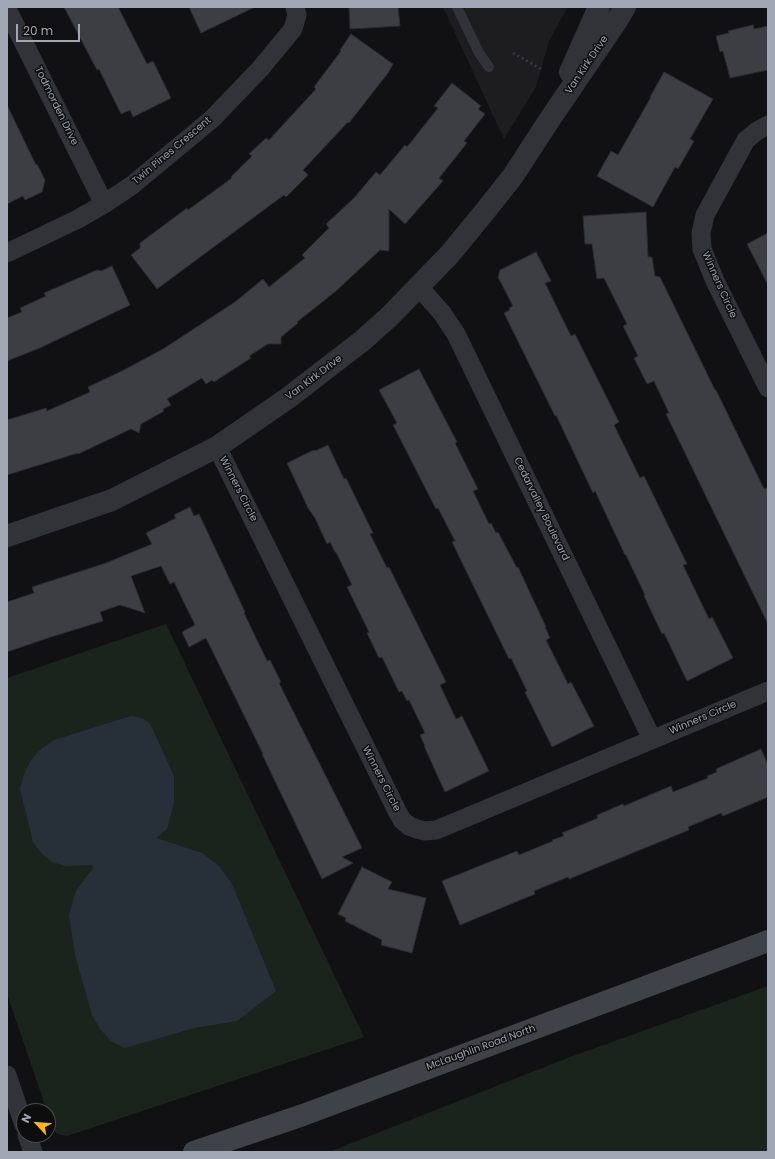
<!DOCTYPE html>
<html>
<head>
<meta charset="utf-8">
<style>
  body { margin:0 }
  #map { position:relative; width:775px; height:1159px; overflow:hidden; background:#111113; font-family:Poppins,sans-serif }
  canvas { display:block }
  .frame { position:absolute; inset:0; border:8px solid #a1a7b5; pointer-events:none }
  .north { position:absolute; left:16px; top:1103px; width:40px; height:40px; box-sizing:border-box; background:#0d0d0e; border:1px solid #484b51; border-radius:50%; rotate:296deg; font-size:11px; font-weight:700; line-height:16px; text-align:center; color:#a1a7b5 }
  .north::after { content:''; display:block; margin:auto; width:14px; height:18px; background:#ffb61e; clip-path:polygon(50% 0,100% 100%,50% 72%,0 100%) }
  .scale { position:absolute; left:16px; top:24px; width:64px; height:18px; box-sizing:border-box; border:2px solid #a1a7b5; border-top:0; padding-left:5px; font-size:12px; line-height:14px; white-space:nowrap; color:#a1a7b5; -webkit-text-stroke:3px #0d0d0e; paint-order:stroke }
</style>
</head>
<body>
<div id="map">
<canvas width="775" height="1159"></canvas>
<div class="frame"></div>
<div class="north">N</div>
<div class="scale">20 m</div>
</div>
<script>
const c = document.querySelector('canvas').getContext('2d');
c.lineJoin = 'round';
function fillPath(path, color) {
  c.fillStyle = color;
  c.fill(path, 'evenodd');
}
function poly(rows) {
  const path = new Path2D();
  for (const r of rows) {
    path.moveTo(r[0], r[1]);
    for (let i = 2; i < r.length; i += 2) path.lineTo(r[i], r[i + 1]);
  }
  return path;
}
function stroke(path, color, width, dash) {
  c.strokeStyle = color;
  c.lineWidth = width;
  c.lineCap = dash ? 'butt' : 'round';
  c.setLineDash(dash || []);
  c.stroke(path);
}
function label(font, color, halo, rows, align = 'center') {
  c.font = font + ' Poppins,sans-serif';
  c.lineWidth = 3;
  c.setLineDash([]);
  c.textBaseline = 'middle';
  c.strokeStyle = halo;
  c.fillStyle = color;
  for (const [text, x, y, turn = 0] of rows) {
    c.save();
    c.translate(x, y);
    c.rotate((+turn || 0) * Math.PI / 180);
    c.textAlign = isNaN(turn) ? turn : align;
    if (halo) c.strokeText(text, 0, 0);
    c.fillText(text, 0, 0);
    c.restore();
  }
}
fillPath(poly([
  [443,7,568,7,549,41,536,87,504,139]
]), '#1d1d20');
fillPath(poly([
  [166,624,364,1037,67,1136,61,1135,56,1133,52,1127,48,1111,47,1111,7,994,7,678],
  [768,986,768,1152,329,1152,570,1057]
]), '#1b231d');
fillPath(poly([
  [131,716,138,717,144,719,150,724,153,730,174,776,174,803,167,829,156,838,202,853,219,866,232,884,276,991,237,1021,194,1028,125,1048,111,1041,100,1029,92,1015,75,955,69,915,76,891,89,873,94,868,91,865,65,866,52,862,41,853,33,842,20,789,24,774,31,760,41,749,54,740]
]), '#273038');
const building = poly([
  [64,7,118,7,147,64,153,61,171,98,133,117,130,110,121,114,99,69,97,70,64,7],
  [189,7,255,7,201,33,189,7],
  [349,7,398,7,400,26,350,29,349,7],
  [753,25,754,29,768,26,768,70,730,78,723,51,720,52,716,36,729,33,728,31,753,25],
  [351,34,393,64,388,73,349,123,348,122,303,170,308,175,286,197,284,195,157,289,131,255,140,248,140,243,187,208,188,210,232,178,231,177,252,156,249,154,266,138,269,140,316,89,314,87,341,51,340,50,351,34],
  [664,72,713,99,690,139,694,141,678,169,675,167,653,207,597,176,611,151,618,155,651,97,650,97,664,72],
  [452,83,481,106,478,109,485,114,464,141,467,143,439,178,443,181,405,224,389,209,389,251,380,250,336,291,297,322,298,323,281,337,281,344,268,344,249,356,251,358,214,382,212,380,206,384,202,378,167,399,171,405,163,409,164,411,141,424,139,433,131,429,78,454,78,453,7,475,7,420,46,408,47,411,90,392,88,387,122,371,163,349,235,302,263,279,269,287,305,258,302,255,329,228,326,224,354,198,376,172,380,175,405,145,407,147,438,108,434,106,452,83],
  [7,105,36,165,37,164,45,180,42,192,25,200,23,196,7,204,7,105],
  [646,212,648,257,652,257,655,276,660,277,715,390,716,390,764,489,768,487,768,624,666,414,669,413,654,381,647,384,634,358,638,356,623,326,627,324,604,278,597,279,592,244,585,244,583,216,646,212],
  [768,233,768,285,747,244,768,233],
  [536,252,551,281,545,283,571,336,575,334,619,422,614,425,640,478,644,476,687,564,683,565,709,619,712,617,733,658,687,681,664,633,662,634,644,596,645,595,626,555,625,555,595,491,593,493,556,415,555,416,504,313,510,310,509,308,513,306,498,277,500,270,536,252],
  [112,266,130,305,40,348,7,361,7,318,22,312,20,308,46,296,44,293,97,270,101,271,112,266],
  [419,369,457,442,455,443,478,489,473,491,489,524,491,523,496,533,498,532,517,568,518,567,546,627,545,627,550,638,546,640,568,684,571,682,594,726,552,747,525,692,527,691,511,658,509,659,452,542,455,541,438,508,436,509,393,425,397,423,379,390,419,369],
  [328,445,344,479,346,478,373,533,370,534,387,568,389,567,446,682,440,685,456,719,462,716,489,771,445,792,424,746,425,746,420,735,425,733,409,700,407,701,402,691,399,692,382,657,379,658,367,633,369,632,347,587,352,585,336,552,335,552,330,542,327,544,315,518,308,508,287,463,314,450,315,451,328,445],
  [190,507,194,516,199,514,245,612,244,613,267,661,270,660,281,682,279,683,362,848,342,857,353,863,322,879,262,754,263,754,206,638,189,647,182,632,195,625,174,582,170,584,161,566,131,576,145,613,120,605,100,612,103,621,51,637,7,652,7,602,34,593,32,587,106,563,152,544,146,533,176,518,174,515,190,507],
  [761,749,768,765,768,797,723,816,721,813,688,827,689,830,569,879,568,877,534,891,535,894,460,925,442,881,517,851,519,855,553,841,552,840,564,836,562,833,598,818,597,815,623,804,624,806,671,786,673,792,708,778,707,776,717,772,716,769,761,749],
  [362,867,392,882,388,889,426,898,412,953,381,945,382,940,345,921,346,918,338,914,362,867]
]);
fillPath(building, '#3d3e43');
stroke(building, '#2b2b30', 1);
stroke(poly([
  [513,53,543,70]
]), '#383a40', 2.5, [2, 3]);
stroke(poly([
  [457,7,479,53,489,67]
]), '#323339', 10);
stroke(poly([
  [7,9,104,204],
  [768,125,757,131,746,140,705,215,701,233,702,249,715,281,768,388],
  [7,253,78,219,104,204,131,186,212,119,260,69,293,29,297,15,295,7],
  [419,287,442,313,456,334,652,739],
  [217,447,233,479,397,811,402,820,409,826,417,829,425,831,436,830,446,826,768,691],
  [7,1075,24,1125],
  [27,1135,33,1152]
]), '#323339', 19);
stroke(poly([
  [570,72,599,7],
  [7,536,112,500,217,447,288,398,362,341,390,316,450,254,482,215,513,176,548,122,618,19,625,7]
]), '#323339', 22);
stroke(poly([
  [194,1152,303,1115,768,941]
]), '#404249', 22);
label('10px', '#a1a7b5', '#0d0d0e', [
  ["Van Kirk Drive",587,65,-56],
  ["Todmorden Drive",56,106,64],
  ["Twin Pines Crescent",172,151,-40],
  ["Winners Circle",719,285,66],
  ["Van Kirk Drive",314,378,-37],
  ["Winners Circle",238,489,63],
  ["Cedarvalley Boulevard",541,509,64],
  ["Winners Circle",703,718,-23],
  ["Winners Circle",381,779,63],
  ["McLaughlin Road North",481,1048,-20]
]);
</script>
</body>
</html>
